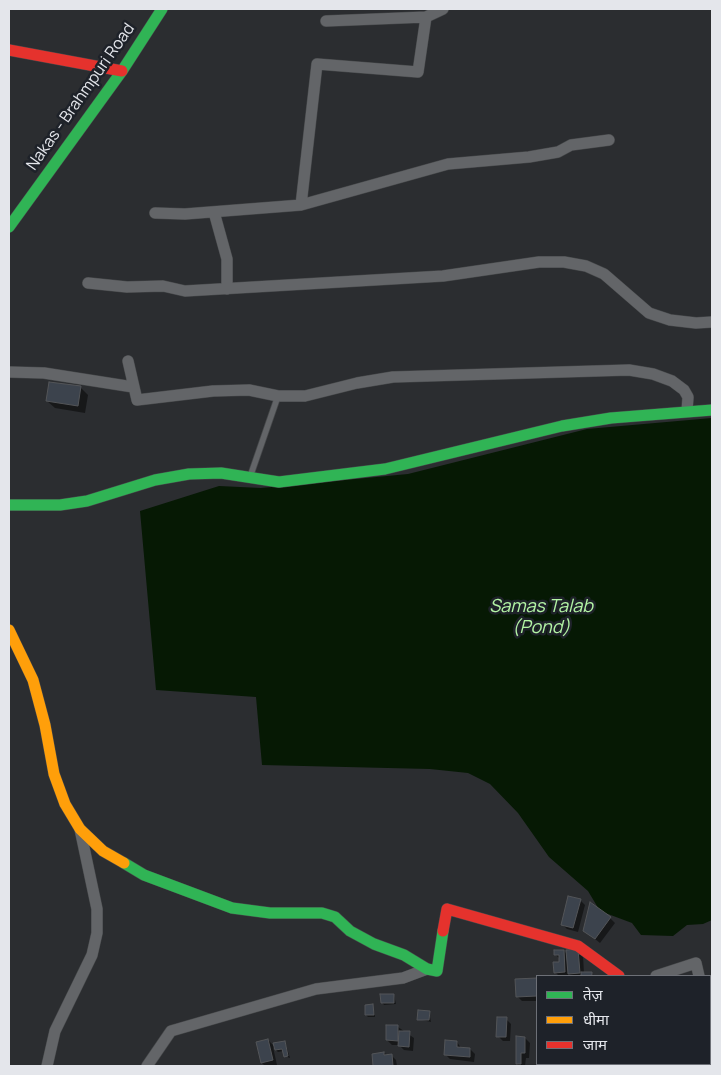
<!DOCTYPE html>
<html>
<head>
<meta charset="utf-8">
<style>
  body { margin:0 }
  #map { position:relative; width:721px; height:1075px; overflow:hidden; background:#2b2d30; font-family:Manrope,"Noto Sans Devanagari",sans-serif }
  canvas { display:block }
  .frame { position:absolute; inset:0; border:10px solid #e4e6eb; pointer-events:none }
  .legend { position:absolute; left:536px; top:975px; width:175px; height:90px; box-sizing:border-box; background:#1e2229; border:1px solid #6d7077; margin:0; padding:6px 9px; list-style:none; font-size:15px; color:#e4e6eb }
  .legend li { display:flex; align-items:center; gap:10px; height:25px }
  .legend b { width:25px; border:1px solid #6d7077 }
</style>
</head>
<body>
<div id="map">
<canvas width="721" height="1075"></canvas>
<div class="frame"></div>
<ul class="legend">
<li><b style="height:6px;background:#30b455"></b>तेज़</li>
<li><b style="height:6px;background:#ff9f0a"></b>धीमा</li>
<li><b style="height:6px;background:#e5322d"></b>जाम</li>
</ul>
</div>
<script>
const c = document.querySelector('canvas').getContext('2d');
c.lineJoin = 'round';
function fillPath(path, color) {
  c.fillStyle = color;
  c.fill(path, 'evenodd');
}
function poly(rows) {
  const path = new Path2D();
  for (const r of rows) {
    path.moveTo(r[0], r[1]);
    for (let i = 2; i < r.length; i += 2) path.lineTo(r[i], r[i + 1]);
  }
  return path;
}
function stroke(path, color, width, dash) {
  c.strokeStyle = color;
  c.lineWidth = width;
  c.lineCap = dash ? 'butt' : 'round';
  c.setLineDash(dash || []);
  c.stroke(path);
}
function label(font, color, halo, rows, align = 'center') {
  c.font = font + ' Manrope,sans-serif';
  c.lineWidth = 5;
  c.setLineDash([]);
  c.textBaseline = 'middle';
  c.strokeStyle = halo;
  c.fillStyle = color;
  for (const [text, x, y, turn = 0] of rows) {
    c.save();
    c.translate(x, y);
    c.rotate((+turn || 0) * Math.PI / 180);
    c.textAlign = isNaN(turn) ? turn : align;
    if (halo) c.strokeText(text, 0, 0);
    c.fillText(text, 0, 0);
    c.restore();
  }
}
fillPath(poly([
  [712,418,712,920,703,924,687,925,673,936,641,935,632,923,600,911,588,891,549,857,518,813,490,784,468,773,430,769,262,765,256,697,156,690,140,511,219,486,261,488,408,474,587,429]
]), '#061904');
fillPath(poly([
  [80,387,88,395,85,413,55,408,47,401],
  [580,900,585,905,578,932,567,929,562,924],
  [610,918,615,923,600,943,584,930],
  [564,951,568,955,583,955,584,974,592,973,594,976,572,976,569,974,570,976,559,976,555,972,561,960,555,954],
  [537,979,537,1001,522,1001,517,996,517,980],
  [394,995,396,1004,384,1005,382,1002],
  [373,1006,375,1017,368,1017,366,1015],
  [429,1012,431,1022,418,1019],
  [506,1019,511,1024,510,1041,503,1041,498,1036],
  [398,1027,414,1038,413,1051,404,1050,399,1045,392,1045,387,1040],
  [525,1038,530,1043,529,1058,526,1058,525,1066,519,1066,517,1064],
  [268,1040,276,1048,285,1042,290,1058,285,1056,283,1051,278,1052,273,1047,277,1065,265,1066,262,1063],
  [457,1042,461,1048,470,1049,475,1054,474,1062,450,1059,445,1054],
  [383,1053,391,1055,396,1060,397,1066,374,1066,373,1055],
  [593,1064,610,1064,611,1066,594,1066],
  [655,1064,709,1064,709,1066,655,1066]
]), '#0007');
const building = poly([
  [49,382,81,386,78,406,46,401,49,382],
  [568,896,581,899,573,928,561,925,568,896],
  [590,902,611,917,595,939,583,931,590,902],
  [578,949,580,973,568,974,566,950,578,949],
  [554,950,564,950,565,972,554,973,553,962,559,962,559,955,554,955,554,950],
  [581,972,592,972,592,976,581,976,581,972],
  [537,978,537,996,516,997,515,979,537,978],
  [380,994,394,994,394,1003,381,1003,380,994],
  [373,1004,374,1015,365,1015,365,1005,373,1004],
  [418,1010,430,1011,429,1020,417,1020,418,1010],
  [497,1017,507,1017,506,1037,496,1037,497,1017],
  [386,1025,398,1025,398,1041,386,1040,386,1025],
  [399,1031,410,1031,409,1047,398,1046,399,1031],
  [516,1036,525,1037,525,1053,521,1053,521,1064,516,1064,516,1036],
  [268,1039,273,1060,261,1063,256,1042,268,1039],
  [445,1040,457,1041,457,1047,470,1048,470,1057,444,1055,445,1040],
  [285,1041,288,1056,284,1057,282,1049,275,1050,273,1043,285,1041],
  [384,1052,384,1055,392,1054,393,1066,373,1066,372,1054,384,1052],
  [592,1064,606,1064,607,1066,592,1066,592,1064],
  [654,1064,669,1064,669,1066,654,1066,654,1064],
  [673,1064,691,1064,691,1066,673,1066,673,1064],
  [693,1064,708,1064,708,1066,702,1066,702,1064,694,1066,693,1064]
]);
fillPath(building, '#3c434d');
stroke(building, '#535558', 1);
const lane = poly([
  [250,477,278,396]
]);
const street = poly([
  [326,21,426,17,443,9],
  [301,205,448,164,529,157,558,152,571,145,609,140],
  [214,212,227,259,227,289],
  [155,213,185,214,301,205,317,64,418,72,426,17],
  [88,283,127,287,163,286,185,291,443,276,539,262,564,262,586,266,604,274,649,313,670,320,696,323,712,322],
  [128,361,137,400,213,391,249,390,278,396,305,396,357,383,393,377,629,370,653,374,672,381,684,390,688,397,687,411],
  [9,372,44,373,133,387],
  [656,976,696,963,699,976],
  [710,1028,712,1040],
  [47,1066,55,1031,92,955,97,933,97,909,80,829],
  [147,1066,171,1031,316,989,403,978,427,969]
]);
const fast = poly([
  [9,227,122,71,162,9],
  [9,505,60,505,87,501,155,480,189,474,221,473,279,482,385,469,562,426,611,418,712,410],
  [124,863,144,875,232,908,270,913,322,913,335,917,350,931,374,944,404,955,427,969,437,971,443,931]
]);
const slow = poly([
  [9,630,33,680,45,725,54,774,65,804,80,829,103,851,124,863]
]);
const jam = poly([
  [9,50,122,71],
  [443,931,447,909,578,946,619,976]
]);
stroke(lane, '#46484a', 7);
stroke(street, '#46484a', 12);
stroke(fast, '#46484a', 12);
stroke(slow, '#46484a', 12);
stroke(jam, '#46484a', 12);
stroke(lane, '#636568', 5.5);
stroke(street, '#636568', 11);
stroke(fast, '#30b455', 11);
stroke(slow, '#ff9f0a', 11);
stroke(jam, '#e5322d', 11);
label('16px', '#e4e6eb', '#1e2229', [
  ["Nakas - Brahmpuri Road",81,97,-55]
]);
label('italic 18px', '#b3f4a5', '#1e2229', [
  ["Samas Talab",541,607],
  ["(Pond)",541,628]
]);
</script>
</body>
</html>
